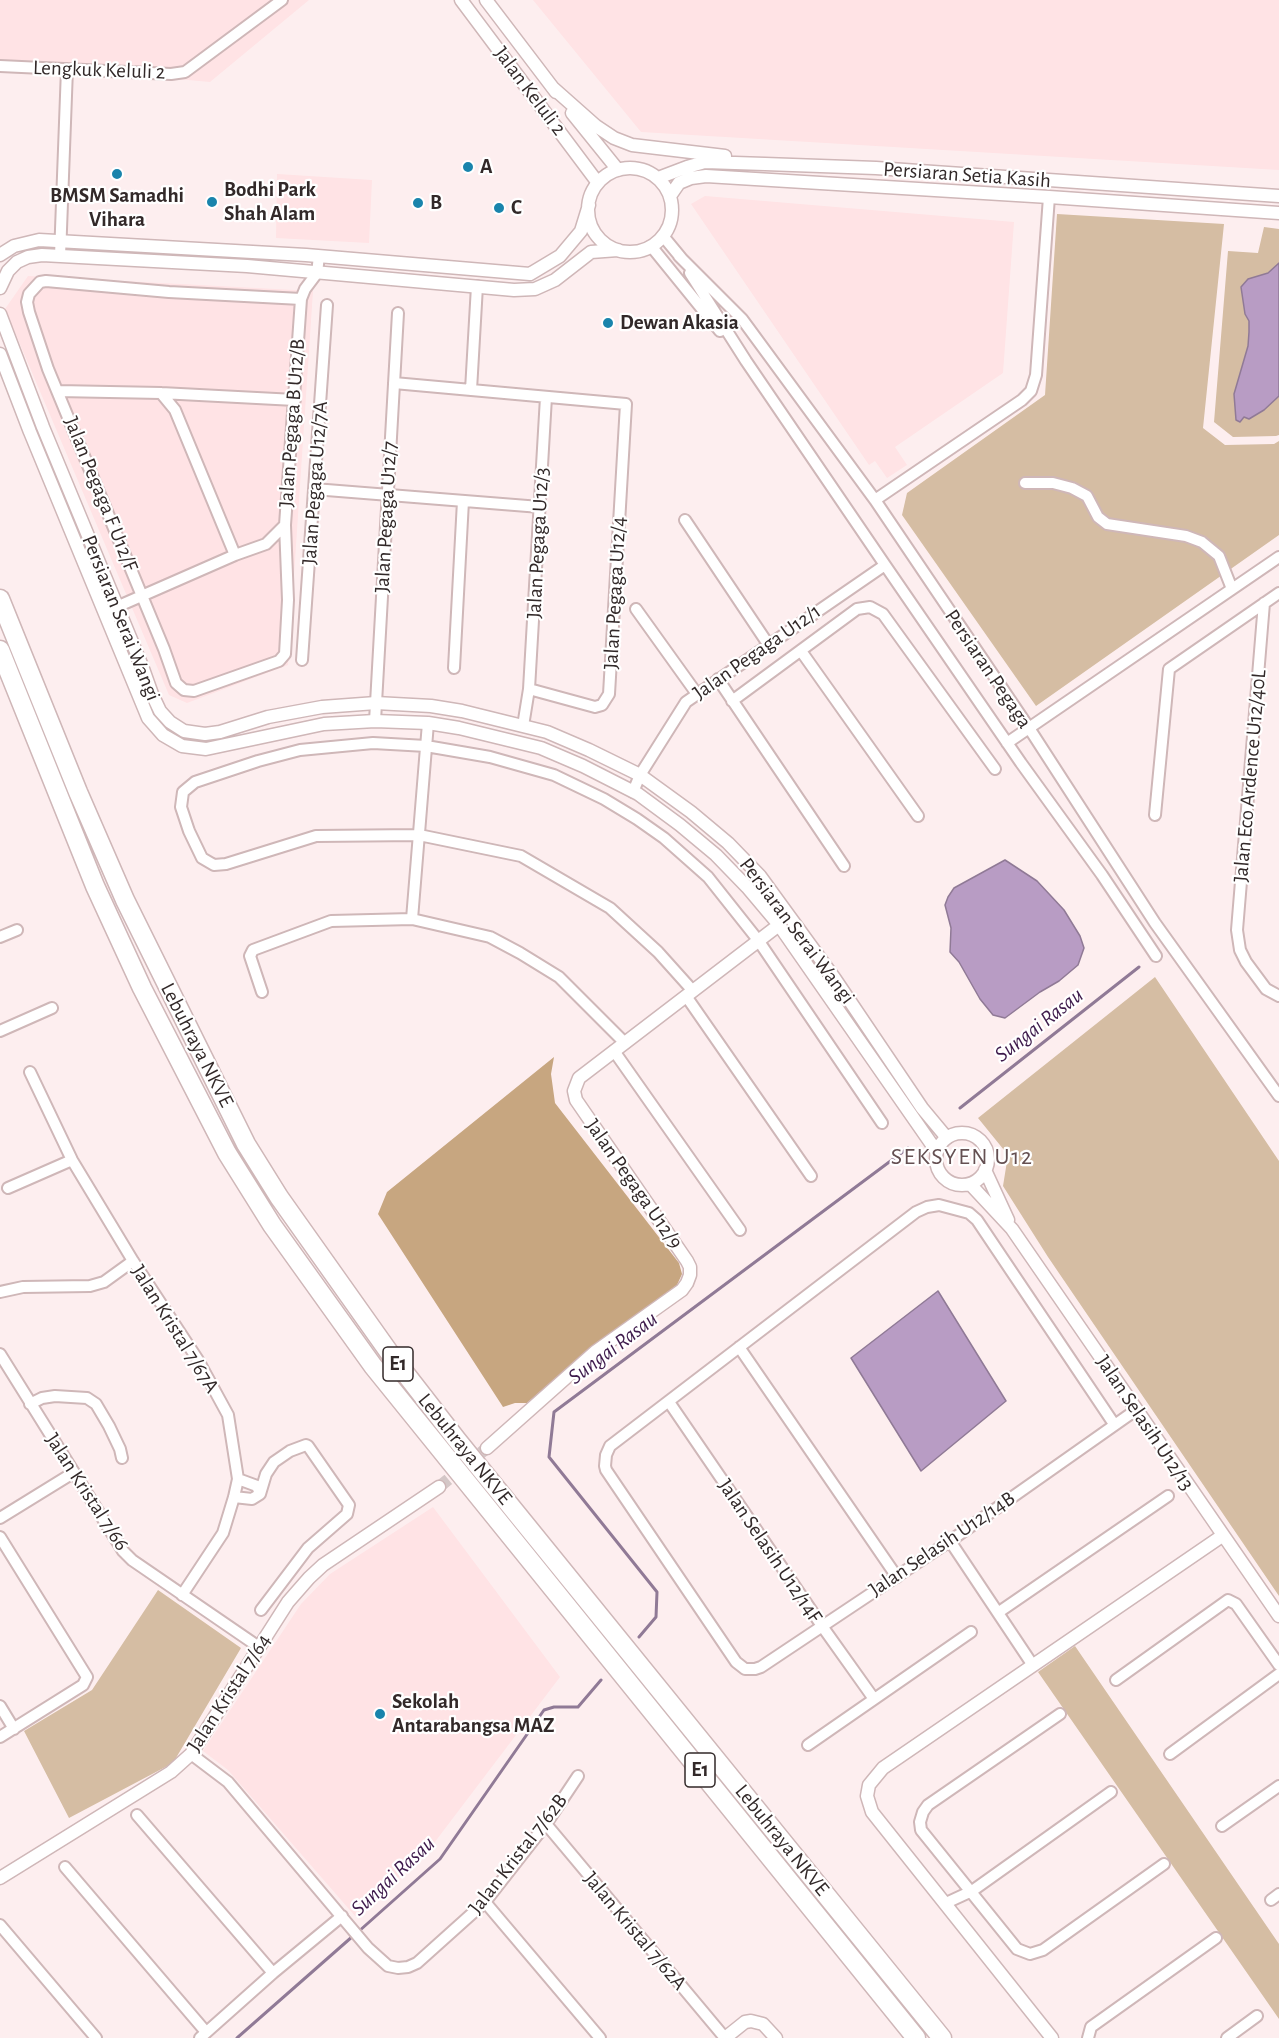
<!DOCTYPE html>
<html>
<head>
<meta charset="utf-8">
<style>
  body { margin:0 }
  canvas { display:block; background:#fdeeef }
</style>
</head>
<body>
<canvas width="1279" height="2038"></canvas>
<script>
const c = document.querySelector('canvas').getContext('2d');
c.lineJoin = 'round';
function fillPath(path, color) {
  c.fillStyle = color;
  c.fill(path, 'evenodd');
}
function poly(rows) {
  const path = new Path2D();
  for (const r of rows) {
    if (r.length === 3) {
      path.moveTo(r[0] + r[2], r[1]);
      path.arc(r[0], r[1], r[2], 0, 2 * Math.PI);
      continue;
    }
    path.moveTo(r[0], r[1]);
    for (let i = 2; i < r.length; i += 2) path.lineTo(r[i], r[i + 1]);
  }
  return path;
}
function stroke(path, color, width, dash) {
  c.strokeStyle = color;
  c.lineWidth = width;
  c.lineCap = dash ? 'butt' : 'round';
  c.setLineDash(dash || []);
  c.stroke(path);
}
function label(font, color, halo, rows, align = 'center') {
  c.font = font + ' "Alegreya Sans",sans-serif';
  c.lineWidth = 4.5;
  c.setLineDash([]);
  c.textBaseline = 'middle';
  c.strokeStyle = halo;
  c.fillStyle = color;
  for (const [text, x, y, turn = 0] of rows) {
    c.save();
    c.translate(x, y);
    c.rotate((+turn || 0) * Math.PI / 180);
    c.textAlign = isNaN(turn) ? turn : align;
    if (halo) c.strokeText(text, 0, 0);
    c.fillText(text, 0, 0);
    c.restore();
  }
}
fillPath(poly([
  [0,0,309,0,210,82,0,63],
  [533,0,1279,0,1279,170,641,132],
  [277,174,372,180,369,243,276,238],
  [705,196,1014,222,1003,373,895,447,907,465,887,478,875,461,869,465,691,204],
  [28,276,313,291,288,665,187,703,169,695,5,309],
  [433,1507,560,1677,428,1851,355,1916,228,1770,203,1751,301,1604,330,1574]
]), '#ffe3e5');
fillPath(poly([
  [1057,214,1224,224,1203,428,1225,445,1274,444,1279,441,1279,535,1036,706,902,515,907,493,1045,395],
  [1264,227,1279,229,1279,435,1276,436,1233,437,1214,422,1228,251,1258,253],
  [1155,977,1279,1161,1279,1596,1048,1257,1003,1186,1008,1155,978,1118],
  [158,1590,241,1648,173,1763,69,1818,24,1731,92,1690],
  [1075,1646,1279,1944,1279,2019,1038,1672]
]), '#d5bda3');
fillPath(poly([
  [554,1057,551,1074,555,1103,679,1263,682,1274,677,1285,589,1349,527,1403,515,1403,503,1407,378,1214,387,1192]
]), '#c7a680');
const water = poly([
  [1279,263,1279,396,1264,410,1249,419,1244,417,1240,422,1236,420,1234,394,1248,346,1249,332,1249,321,1245,314,1241,287,1248,279,1268,273,1279,263],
  [1005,860,1037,881,1064,910,1080,936,1084,948,1078,965,1059,981,1040,992,1005,1018,993,1015,980,999,959,962,950,952,951,928,945,905,948,897,954,888,1005,860],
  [938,1291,1006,1401,921,1471,851,1358,938,1291]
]);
fillPath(water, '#b89cc4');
stroke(water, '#907a96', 1.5);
stroke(poly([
  [960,1108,1139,967],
  [639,1637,656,1617,657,1592,549,1457,554,1412,908,1148],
  [358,1932,440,1859,544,1710,554,1707,578,1707,601,1680],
  [237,2038,353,1936]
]), '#907a96', 3);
stroke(poly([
  [439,1487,487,1448]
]), '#d4c7c7', 12, [12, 6]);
const minor = poly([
  [0,66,171,74,185,72,282,0],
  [663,236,682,259],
  [651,246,720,331],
  [60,256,67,69],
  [679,256,742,319,875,500,1029,728,1155,923,1279,1096],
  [690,273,746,361,885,565,1021,763,1102,875,1156,956],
  [301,299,169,292,46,281,40,282,29,294,27,302,29,312,48,369,164,649,176,683,184,690,194,691,279,661,285,654,288,600,285,525,301,299,305,289,317,273,319,256],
  [394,383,626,404,609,694,602,705,595,707,529,689],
  [471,390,477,286],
  [58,391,161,393,295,400],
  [161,393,175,410,235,555],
  [1025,483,1053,483,1072,488,1087,496,1098,517,1107,524,1186,536,1202,542,1219,556,1232,589],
  [314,489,540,507],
  [875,500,1022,400,1031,391,1036,375,1049,197],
  [685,520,768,644],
  [1264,603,1237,930,1240,950,1246,962,1266,989,1279,996],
  [636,609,697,694],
  [105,612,235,555,266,544,285,525],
  [801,651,918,816],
  [302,660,327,305],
  [454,668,463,501],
  [718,679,844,866],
  [732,701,857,609,870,607,883,614,995,769],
  [375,721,398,313],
  [523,726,529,689,546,397],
  [1007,743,1279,557],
  [633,792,640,775,686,702,885,565],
  [1155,815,1169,669,1279,593],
  [412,919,428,723],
  [0,937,17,930],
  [693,991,658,952,610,908,521,856,419,835,316,836,226,864,214,865,202,858,189,831,181,807,183,792,195,782,258,761,300,750,373,743,426,746,490,757,554,775,604,799,637,819,664,838,708,877,758,940,882,1123],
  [262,992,250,956,253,950,331,921,412,919,490,937,520,953,559,977,625,1043],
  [686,996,811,1176],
  [0,1031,52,1008],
  [614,1051,740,1230],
  [30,1072,72,1160,133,1261,198,1360,228,1415,238,1479,234,1497,223,1533,182,1595],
  [8,1188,72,1160],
  [0,1292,23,1287,90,1286,104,1282,133,1261],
  [739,1347,897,1577],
  [0,1354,123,1551,132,1560,259,1647],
  [669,1402,822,1626,874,1699],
  [30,1404,42,1398,55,1396,87,1398,96,1404,109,1426,120,1449,122,1458],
  [1114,1424,977,1220,969,1213,939,1205,927,1207,916,1212,610,1446,606,1455,605,1466,606,1470,736,1662,745,1669,755,1669,761,1667,950,1541,1136,1410],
  [238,1479,257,1486,260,1494],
  [234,1497,252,1499,260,1494,266,1474,274,1462,290,1451,306,1445,308,1446,349,1505,347,1514,308,1548,261,1610],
  [0,1518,73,1473],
  [0,1537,87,1677,83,1685,0,1737],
  [950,1541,1032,1664],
  [999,1612,1168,1496],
  [1116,1680,1228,1600,1236,1604,1279,1665],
  [0,1706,14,1729],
  [1060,1714,928,1805,923,1812,920,1822,921,1830,1017,1949,1030,1954,1043,1950,1164,1864],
  [808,1745,971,1632],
  [191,1754,228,1782,368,1948,388,1966,398,1968,408,1967,417,1963,485,1902,546,1824,578,1776],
  [1170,1754,1279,1674],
  [137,1815,273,1973],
  [546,1824,725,2038],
  [1222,1826,1279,1786],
  [65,1867,206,2032],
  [1271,1900,1279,1894],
  [485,1902,600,2038],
  [946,1903,972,1891,1111,1792],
  [0,1925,96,2038],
  [200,2038,273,1973,342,1916],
  [1088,2038,1091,2027,1216,1938],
  [1227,2038,1257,2016]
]);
const tertiary = poly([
  [461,0,598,183],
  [486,0,556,92],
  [552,87,596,126,614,138,632,145,725,156],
  [572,113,618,170],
  [630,210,42],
  [658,178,687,167,705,162,765,164,876,168,1279,196],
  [670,196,679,183,691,178,706,176,1049,197,1279,213],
  [0,255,14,246,39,240,306,255,530,274,560,256,581,231,589,205],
  [0,288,8,271,17,262,28,257,42,255,247,266,514,290,535,289,555,280,591,252,618,250],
  [0,314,43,427,142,666,152,694,160,711,170,722,184,731,205,734,220,732,268,717,322,707,376,703,431,706,462,711,547,732,589,750,640,775,691,812,728,843,760,876,835,979,922,1108,947,1138],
  [0,354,30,432,148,718,163,735,182,746,206,749,324,724,375,721,428,723,459,728,541,748,583,766,638,794,680,825,716,855,747,887,779,925,937,1152],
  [962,1159,26],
  [985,1170,1008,1220],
  [970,1184,1012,1229,1279,1616],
  [487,1448,595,1352,682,1290,687,1283,690,1275,690,1267,687,1261,576,1100,574,1091,579,1078,779,925],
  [0,1878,171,1772,191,1754,288,1602,309,1578,323,1565,439,1487],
  [725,2038,745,2022,751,2021,763,2024,776,2038],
  [1052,2038,872,1812,867,1796,869,1785,883,1768,1222,1536]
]);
const motorway = poly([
  [0,599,78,792,125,900,246,1144,279,1197,391,1355,457,1440,942,2038],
  [0,650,95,886,142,988,227,1153,272,1225,373,1366,916,2038]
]);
stroke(minor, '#cfb7b8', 14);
stroke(tertiary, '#cfb7b8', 15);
stroke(motorway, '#cfb7b8', 21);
stroke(minor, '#fff', 10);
stroke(tertiary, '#fff', 12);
stroke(motorway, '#fff', 18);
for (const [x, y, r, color] of [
  [468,167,6,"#1984ac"],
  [117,174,6,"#1984ac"],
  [212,202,6,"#1984ac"],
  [418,203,6,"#1984ac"],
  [499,208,6,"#1984ac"],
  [608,323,6,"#1984ac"],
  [380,1714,6,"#1984ac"]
]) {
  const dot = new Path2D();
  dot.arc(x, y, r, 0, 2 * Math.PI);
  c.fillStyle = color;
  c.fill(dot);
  stroke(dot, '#fff', 2);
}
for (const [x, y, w] of [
  [398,1364,30],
  [700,1770,30]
]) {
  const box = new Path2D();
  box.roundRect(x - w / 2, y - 17, w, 34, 4.5);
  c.fillStyle = '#fff';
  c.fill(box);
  stroke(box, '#322929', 1.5);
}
label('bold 20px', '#322929', null, [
  ["E1",398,1364],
  ["E1",700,1770]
]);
label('21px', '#322929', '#fff', [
  ["Lengkuk Keluli 2",99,70,2],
  ["Jalan Keluli 2",530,91,53],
  ["Persiaran Setia Kasih",967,175,4],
  ["Jalan Pegaga B U12/B",292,423,-86],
  ["Jalan Pegaga U12/7A",315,483,-86],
  ["Jalan Pegaga F U12/F",101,494,68],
  ["Jalan Pegaga U12/7",386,517,-87],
  ["Jalan Pegaga U12/3",538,543,-87],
  ["Jalan Pegaga U12/4",615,593,-87],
  ["Persiaran Serai Wangi",121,618,68],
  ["Jalan Pegaga U12/1",757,652,-35],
  ["Persiaran Pegaga",988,669,56],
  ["Jalan Eco Ardence U12/40L",1250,776,-85],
  ["Persiaran Serai Wangi",797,931,53],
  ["Lebuhraya NKVE",197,1045,63],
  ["Jalan Pegaga U12/9",634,1184,55],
  ["Jalan Kristal 7/67A",175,1329,58],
  ["Jalan Selasih U12/13",1145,1423,56],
  ["Lebuhraya NKVE",465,1449,51],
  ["Jalan Kristal 7/66",87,1492,57],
  ["Jalan Selasih U12/14B",942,1544,-34],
  ["Jalan Selasih U12/14F",770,1551,56],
  ["Jalan Kristal 7/64",229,1693,-57],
  ["Lebuhraya NKVE",782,1840,51],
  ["Jalan Kristal 7/62B",518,1854,-52],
  ["Jalan Kristal 7/62A",635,1931,50]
]);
label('bold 21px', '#322929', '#fff', [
  ["A",480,167],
  ["Bodhi Park",224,190],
  ["Shah Alam",224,214],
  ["BMSM Samadhi",117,196,"center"],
  ["Vihara",117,220,"center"],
  ["B",430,203],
  ["C",511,208],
  ["Dewan Akasia",620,323],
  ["Sekolah",392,1702],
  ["Antarabangsa MAZ",392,1726]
], 'left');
label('italic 22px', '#3e1b4c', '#fff', [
  ["Sungai Rasau",1039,1025,-38],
  ["Sungai Rasau",613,1348,-37],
  ["Sungai Rasau",393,1876,-43]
]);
c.letterSpacing = '1.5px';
label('24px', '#655052', '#fff', [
  ["SEKSYEN U12",962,1157]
]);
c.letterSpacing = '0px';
</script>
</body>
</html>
